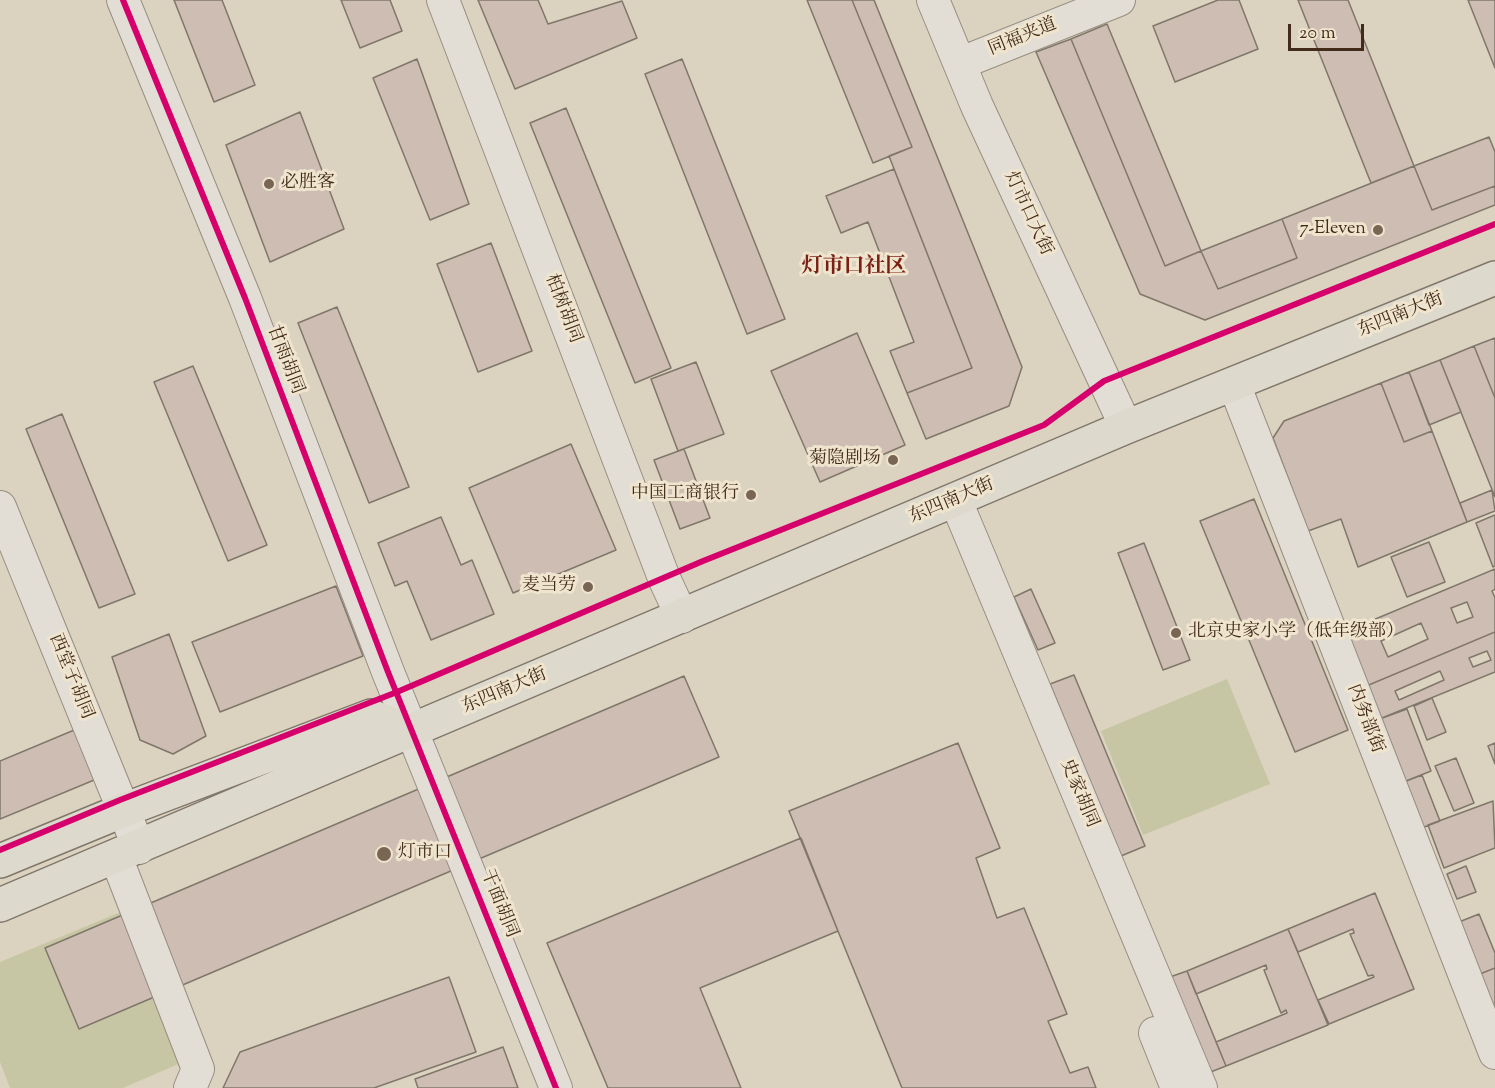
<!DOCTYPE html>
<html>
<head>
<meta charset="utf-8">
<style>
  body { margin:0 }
  #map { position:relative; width:1495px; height:1088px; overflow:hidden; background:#dbd2bf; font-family:"Sorts Mill Goudy",serif }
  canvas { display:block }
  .scale { position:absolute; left:1288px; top:24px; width:76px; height:27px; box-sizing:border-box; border:3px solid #422b19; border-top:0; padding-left:8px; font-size:18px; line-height:21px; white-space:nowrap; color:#422b19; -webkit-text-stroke:4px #efe4ce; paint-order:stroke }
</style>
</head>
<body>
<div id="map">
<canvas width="1495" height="1088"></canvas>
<div class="scale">20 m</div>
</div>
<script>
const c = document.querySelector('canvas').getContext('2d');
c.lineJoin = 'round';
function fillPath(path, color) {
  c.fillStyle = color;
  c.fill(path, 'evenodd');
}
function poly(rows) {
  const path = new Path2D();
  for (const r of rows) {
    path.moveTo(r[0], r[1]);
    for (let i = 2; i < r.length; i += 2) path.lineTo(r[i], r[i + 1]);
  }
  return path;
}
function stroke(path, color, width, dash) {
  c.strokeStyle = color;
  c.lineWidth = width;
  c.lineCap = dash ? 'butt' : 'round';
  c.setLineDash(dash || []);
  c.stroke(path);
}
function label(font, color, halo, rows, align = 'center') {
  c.font = font + ' "Sorts Mill Goudy","Noto Serif SC",serif';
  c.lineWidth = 6;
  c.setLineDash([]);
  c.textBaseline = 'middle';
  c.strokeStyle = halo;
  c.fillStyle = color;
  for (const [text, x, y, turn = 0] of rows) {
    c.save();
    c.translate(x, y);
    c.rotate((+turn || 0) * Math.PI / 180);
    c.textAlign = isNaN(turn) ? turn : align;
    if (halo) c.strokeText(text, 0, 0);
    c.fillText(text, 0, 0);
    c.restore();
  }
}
fillPath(poly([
  [1227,679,1270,784,1143,835,1101,731],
  [123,911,183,1062,123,1088,10,1088,0,1062,0,962]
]), '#c6c6a4');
const building = poly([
  [174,0,222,0,255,85,214,102,174,0],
  [341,0,390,0,402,31,360,48,341,0],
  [478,0,538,0,548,24,622,1,637,38,515,89,478,0],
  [807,0,852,0,912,147,873,163,807,0],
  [852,0,874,0,1022,367,1009,406,926,439,907,393,972,368,889,156,912,147,852,0],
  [1218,0,1239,0,1258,49,1175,82,1153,26,1218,0],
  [1298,0,1348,0,1414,166,1371,183,1298,0],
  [1468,0,1495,0,1495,68,1468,0],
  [1107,24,1201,251,1165,266,1071,39,1107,24],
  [1071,39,1165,266,1201,251,1218,289,1297,258,1282,219,1414,166,1432,210,1495,186,1495,205,1205,320,1140,294,1036,52,1071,39],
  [417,59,469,204,430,220,373,78,417,59],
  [682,59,785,319,747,334,645,74,682,59],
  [566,108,671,368,635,383,530,123,566,108],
  [300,112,344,229,270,262,226,145,300,112],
  [1489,137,1495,152,1495,186,1432,210,1414,166,1489,137],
  [894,169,972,368,907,393,890,351,914,342,868,222,841,233,826,196,894,169],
  [1282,219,1297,258,1218,289,1201,251,1282,219],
  [491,243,532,351,478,372,437,264,491,243],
  [337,307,409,487,369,503,298,323,337,307],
  [857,333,905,445,820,482,771,371,857,333],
  [1495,338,1495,398,1474,346,1495,338],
  [1474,346,1495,398,1495,497,1440,360,1474,346],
  [1440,360,1461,412,1429,425,1409,372,1440,360],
  [696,362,724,434,678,451,651,379,696,362],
  [193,366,267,545,228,561,154,382,193,366],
  [1409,372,1432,431,1404,442,1381,383,1409,372],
  [1381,383,1404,442,1432,431,1467,522,1358,567,1341,519,1308,531,1273,438,1284,421,1381,383],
  [62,414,135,594,99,608,26,429,62,414],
  [571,444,616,550,513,593,469,488,571,444],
  [684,449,710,518,680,529,654,460,684,449],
  [1492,490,1495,511,1467,522,1460,503,1492,490],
  [1254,499,1348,730,1295,752,1200,521,1254,499],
  [1495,515,1495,566,1493,567,1476,523,1495,515],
  [441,517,461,565,472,560,494,614,431,640,407,581,395,586,378,543,441,517],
  [1429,542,1445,582,1407,597,1391,557,1429,542],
  [1144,543,1190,660,1163,670,1118,553,1144,543],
  [1495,569,1495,589,1492,591,1495,598,1495,632,1364,687,1342,633,1495,569],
  [1467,602,1473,617,1457,623,1451,608,1467,602],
  [1421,623,1428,639,1388,657,1381,641,1421,623],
  [336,586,363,656,220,712,192,642,336,586],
  [1031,589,1055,643,1038,650,1014,597,1031,589],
  [1495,632,1495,672,1377,720,1364,687,1495,632],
  [1487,651,1491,660,1473,667,1469,658,1487,651],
  [1440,671,1444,680,1399,700,1395,691,1440,671],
  [169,634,206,736,173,754,140,740,112,657,169,634],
  [1074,675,1145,846,1121,856,1050,684,1074,675],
  [684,676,719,757,79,1029,45,948,684,676],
  [1432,698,1446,732,1427,740,1414,706,1432,698],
  [1407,709,1431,771,1401,783,1377,720,1407,709],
  [79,728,99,778,0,819,0,761,79,728],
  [958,743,1000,848,976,858,997,918,1024,908,1067,1014,1048,1021,1070,1073,1088,1067,1096,1088,902,1088,789,811,958,743],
  [1495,743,1495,764,1488,746,1495,743],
  [1456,758,1474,803,1454,811,1435,766,1456,758],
  [1422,775,1440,821,1419,829,1401,783,1422,775],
  [1493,801,1495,848,1444,868,1428,825,1493,801],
  [801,838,838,931,700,988,741,1088,608,1088,547,943,801,838],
  [1466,866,1476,892,1457,899,1447,874,1466,866],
  [1375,893,1414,989,1329,1024,1318,1000,1374,977,1373,975,1368,976,1350,934,1354,933,1353,929,1298,952,1288,929,1375,893],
  [1479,914,1495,953,1495,968,1480,974,1459,922,1479,914],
  [1288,929,1328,1025,1226,1066,1216,1042,1287,1013,1286,1010,1281,1013,1264,970,1267,969,1266,965,1196,994,1187,971,1288,929],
  [1495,968,1495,1012,1480,974,1495,968],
  [1187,971,1226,1066,1208,1073,1170,977,1187,971],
  [449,977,476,1052,374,1088,223,1088,240,1052,449,977],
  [503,1047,518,1088,418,1088,415,1079,503,1047]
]);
fillPath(building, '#cebdb2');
stroke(building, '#80776b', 1.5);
const minor = poly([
  [123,0,245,298,388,672,556,1088],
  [443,0,664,578,682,617],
  [933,0,977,106,1126,427],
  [961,63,1119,0],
  [1234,384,1495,1053],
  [956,501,1201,1088],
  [0,507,139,848],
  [116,857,198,1069,190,1088],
  [1155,1033,1177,1088]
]);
const major = poly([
  [0,861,124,810,371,716,412,732],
  [0,905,1126,427,1495,278]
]);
stroke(minor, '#968e81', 34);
stroke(major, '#80776b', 36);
stroke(minor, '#e3ded5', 32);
stroke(major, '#ded9cd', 33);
stroke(poly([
  [123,0,245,298,388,672,556,1088],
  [0,850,120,800,397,692,703,561,1044,425,1104,381,1495,224]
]), '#d6006c', 6);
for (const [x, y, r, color] of [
  [269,184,6,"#786553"],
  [1378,230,6,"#786553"],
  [893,460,6,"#786553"],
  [751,495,6,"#786553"],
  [588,587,6,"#786553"],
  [1176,633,6,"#786553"],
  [384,854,8,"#786553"]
]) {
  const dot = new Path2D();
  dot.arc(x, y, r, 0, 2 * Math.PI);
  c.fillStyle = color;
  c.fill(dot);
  stroke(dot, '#efe4ce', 2);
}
label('18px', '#422b19', '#efe4ce', [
  ["同福夹道",1023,38,-22],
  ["灯市口大街",1027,214,65],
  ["柏树胡同",562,309,69],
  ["东四南大街",1401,316,-22],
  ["甘雨胡同",284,360,69],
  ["东四南大街",952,502,-23],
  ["西堂子胡同",70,677,68],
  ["东四南大街",505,692,-23],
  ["内务部街",1364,719,69],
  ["史家胡同",1078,794,67],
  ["干面胡同",498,904,68]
]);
label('18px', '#422b19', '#efe4ce', [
  ["必胜客",281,184,"left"],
  ["7-Eleven",1366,230],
  ["菊隐剧场",881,460],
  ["中国工商银行",739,495],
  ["麦当劳",576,587],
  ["北京史家小学（低年级部）",1188,633,"left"],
  ["灯市口",398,854,"left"]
], 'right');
label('bold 21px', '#7a1f14', '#efe4ce', [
  ["灯市口社区",854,268]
]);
</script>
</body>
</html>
